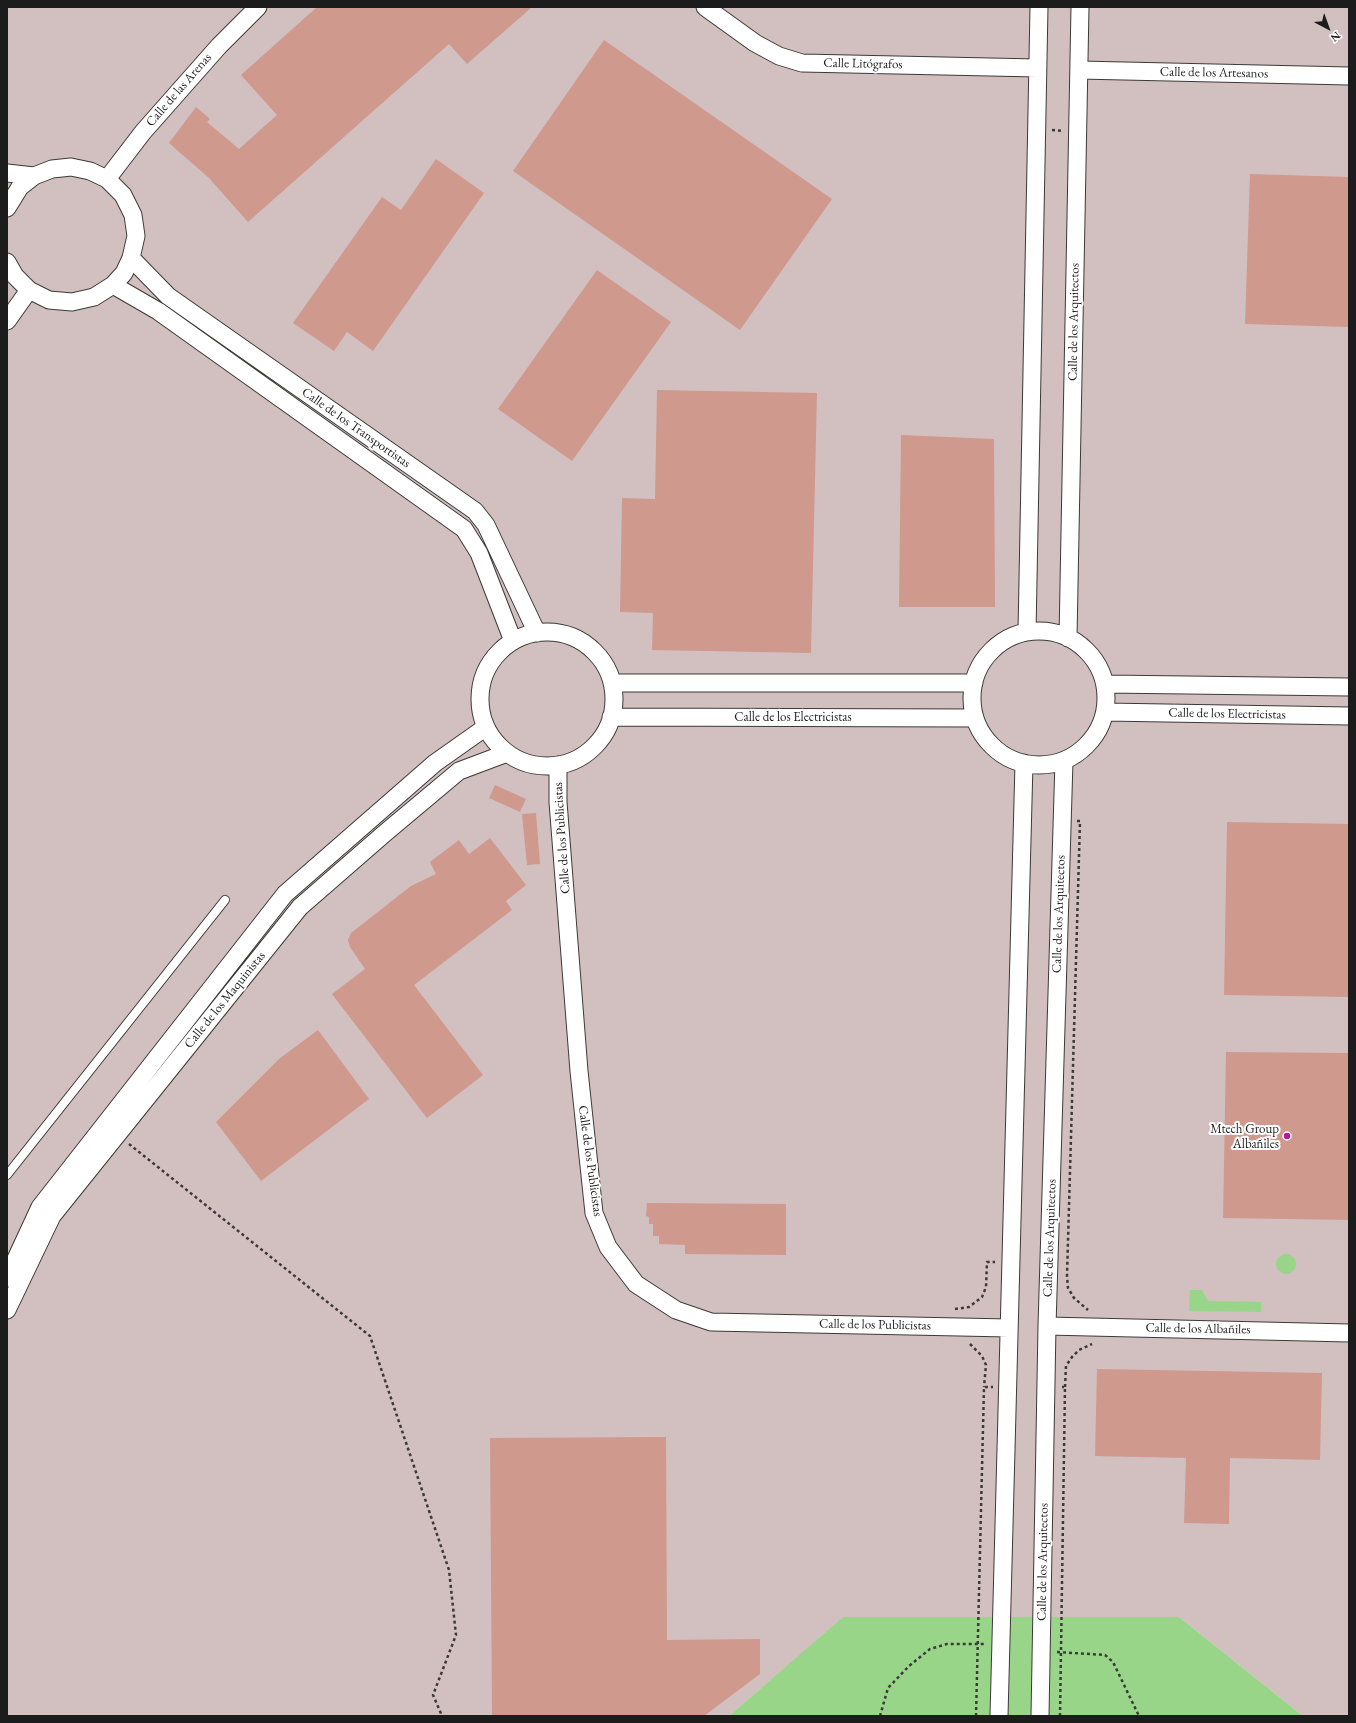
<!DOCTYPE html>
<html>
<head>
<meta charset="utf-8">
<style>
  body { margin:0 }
  #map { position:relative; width:1356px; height:1723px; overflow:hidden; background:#f3e7d0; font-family:"EB Garamond",serif }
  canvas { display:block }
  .frame { position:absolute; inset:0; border:8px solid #1c1c1c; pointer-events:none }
  .north { position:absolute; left:1308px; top:8px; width:40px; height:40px; -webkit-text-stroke:3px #fff; paint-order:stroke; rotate:139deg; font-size:11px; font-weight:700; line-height:16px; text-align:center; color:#1c1c1c }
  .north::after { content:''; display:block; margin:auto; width:14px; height:18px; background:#1c1c1c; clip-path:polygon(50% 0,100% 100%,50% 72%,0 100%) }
</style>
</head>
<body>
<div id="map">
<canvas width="1356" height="1723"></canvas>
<div class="frame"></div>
<div class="north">N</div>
</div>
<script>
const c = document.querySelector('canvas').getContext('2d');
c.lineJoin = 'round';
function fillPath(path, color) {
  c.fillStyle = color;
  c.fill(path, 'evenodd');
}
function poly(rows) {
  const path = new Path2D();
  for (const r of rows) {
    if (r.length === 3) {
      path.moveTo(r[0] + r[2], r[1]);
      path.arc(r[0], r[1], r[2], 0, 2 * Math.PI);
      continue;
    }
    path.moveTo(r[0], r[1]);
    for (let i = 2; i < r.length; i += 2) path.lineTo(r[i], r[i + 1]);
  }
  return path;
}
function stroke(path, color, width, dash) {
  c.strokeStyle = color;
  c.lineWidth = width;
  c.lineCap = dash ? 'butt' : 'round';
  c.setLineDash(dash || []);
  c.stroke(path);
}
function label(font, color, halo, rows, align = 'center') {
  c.font = font + ' "EB Garamond",serif';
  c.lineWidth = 4;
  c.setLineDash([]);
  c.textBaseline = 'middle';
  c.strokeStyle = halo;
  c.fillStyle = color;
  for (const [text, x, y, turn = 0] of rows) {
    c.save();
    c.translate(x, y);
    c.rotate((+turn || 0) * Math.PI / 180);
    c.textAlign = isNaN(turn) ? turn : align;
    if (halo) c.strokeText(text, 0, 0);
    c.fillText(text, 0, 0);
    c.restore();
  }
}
fillPath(poly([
  [7,7,1349,7,1349,1716,1303,1716,1179,1617,844,1617,729,1716,7,1716]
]), '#d2bfc0');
fillPath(poly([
  [1286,1264,10],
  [1190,1290,1202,1290,1208,1301,1261,1302,1261,1312,1189,1311],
  [843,1617,1179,1617,1303,1716,729,1716]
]), '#99d589');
fillPath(poly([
  [317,7,532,7,467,64,449,44,248,222,209,178,169,143,196,107,210,119,207,122,239,149,277,115,241,75],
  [604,40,832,199,740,330,513,171],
  [436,159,484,193,373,351,347,332,334,351,293,323,382,197,401,210],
  [1250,174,1349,177,1349,327,1245,324],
  [597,270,671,322,572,461,498,409],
  [657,390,817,393,811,653,652,650,653,613,620,612,622,498,655,499],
  [901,435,994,439,995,607,899,607],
  [495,785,526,799,520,812,489,798],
  [536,813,540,864,527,865,522,814],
  [1227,822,1349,824,1349,997,1224,995],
  [490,838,526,885,506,901,512,910,414,985,483,1075,427,1118,332,994,365,969,350,947,348,940,351,933,411,886,436,874,430,862,459,840,469,854],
  [318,1030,369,1099,261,1181,216,1122,279,1059],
  [1226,1052,1349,1053,1349,1220,1223,1218],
  [647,1203,786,1204,786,1255,685,1254,685,1245,659,1244,659,1236,653,1236,653,1224,649,1224,649,1217,646,1216],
  [1097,1369,1322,1373,1320,1460,1230,1458,1229,1524,1184,1523,1186,1458,1095,1456],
  [666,1437,667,1640,760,1639,760,1674,704,1716,492,1716,490,1438]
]), '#d0998e');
const service = poly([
  [7,1175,225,900]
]);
const minor = poly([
  [705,7,755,43,779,56,802,63,1037,68],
  [1079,70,1349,76],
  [7,173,34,176],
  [107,179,143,132,219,46,258,7],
  [7,208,20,187,34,176,52,169,71,167,90,171,107,179,123,195,133,215,136,236,131,258,124,273,113,285,94,297,72,302,49,300,29,290,15,276,7,262],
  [131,258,168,296,475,511,486,525,537,633],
  [113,285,158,311,464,529,479,553,513,641],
  [7,321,29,290],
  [1039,698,67],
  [1027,632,1039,7],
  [547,699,67],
  [1068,638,1080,7],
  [612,683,974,683],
  [1105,684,1349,687],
  [1105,712,1349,716],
  [611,717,975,718],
  [558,765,558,802,579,1071,594,1213,608,1247,636,1284,676,1310,711,1322,1009,1328],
  [7,1278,40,1207,285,894,435,763,486,727],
  [7,1310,52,1216,300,907,385,833,459,771,507,753],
  [1047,1326,1349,1333],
  [999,1716,1024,763],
  [1040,1716,1047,1326,1064,761]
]);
stroke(service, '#3c3a37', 10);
stroke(minor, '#3c3a37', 19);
stroke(poly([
  [1052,130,1063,131],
  [1077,821,1080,821,1067,1276,1068,1288,1074,1298,1088,1310],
  [129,1144,370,1336,449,1570,456,1635,433,1695,442,1716],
  [955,1309,969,1307,982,1297,986,1287,987,1262,995,1262],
  [970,1344,982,1356,986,1365,984,1387],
  [1065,1387,1066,1366,1072,1357,1079,1350,1092,1344],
  [1057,1652,1105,1655,1113,1662,1139,1716],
  [880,1716,888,1688,909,1666,930,1649,947,1644,986,1644],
  [976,1716,984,1387,993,1387],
  [1060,1716,1065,1387,1062,1387]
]), '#3c3a37', 2.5, [3, 3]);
stroke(service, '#fff', 8);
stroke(minor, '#fff', 17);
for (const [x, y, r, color] of [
  [1287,1136,4,"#b5179e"]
]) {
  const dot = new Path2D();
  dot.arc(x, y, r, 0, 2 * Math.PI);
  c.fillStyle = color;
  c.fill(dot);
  stroke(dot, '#fff', 1.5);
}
label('13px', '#1c1c1c', '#fff', [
  ["Calle Litógrafos",863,64,1],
  ["Calle de los Artesanos",1214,73,1],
  ["Calle de las Arenas",179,90,-49],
  ["Calle de los Arquitectos",1074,322,-89],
  ["Calle de los Transportistas",356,428,35],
  ["Calle de los Electricistas",1227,714,1],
  ["Calle de los Electricistas",793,717],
  ["Calle de los Publicistas",562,838,-94],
  ["Calle de los Arquitectos",1059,914,-88],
  ["Calle de los Maquinistas",225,1000,-51],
  ["Calle de los Publicistas",590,1161,82],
  ["Calle de los Arquitectos",1050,1238,-88],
  ["Calle de los Publicistas",875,1325,1],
  ["Calle de los Albañiles",1198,1329,1],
  ["Calle de los Arquitectos",1043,1562,-89]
]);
label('13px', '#1c1c1c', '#fff', [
  ["Mtech Group",1279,1129],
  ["Albañiles",1279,1144]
], 'right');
</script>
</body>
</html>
